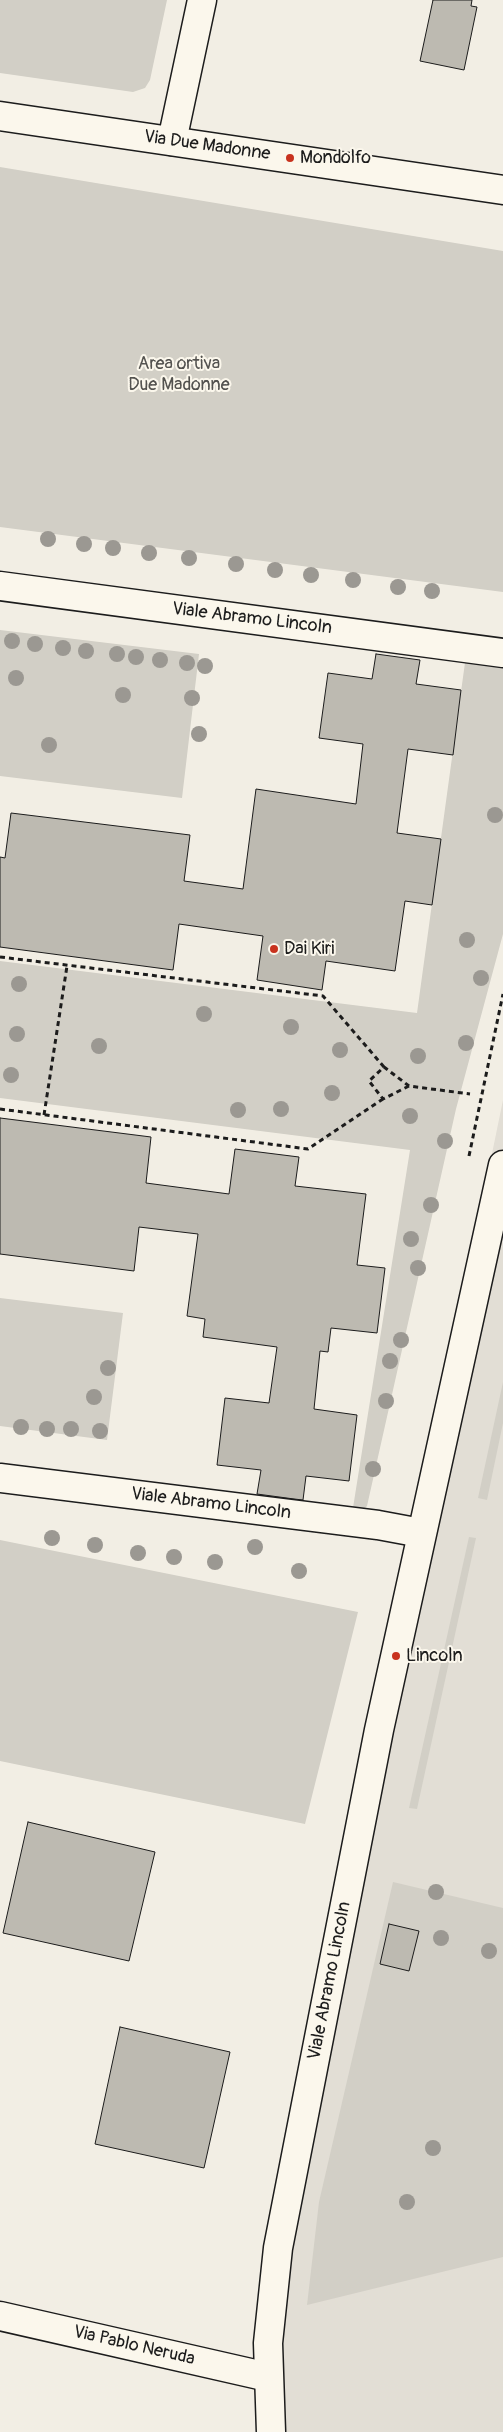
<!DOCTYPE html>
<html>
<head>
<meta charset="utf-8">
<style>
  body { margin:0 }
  canvas { display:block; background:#f2eee4 }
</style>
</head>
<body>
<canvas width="503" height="2432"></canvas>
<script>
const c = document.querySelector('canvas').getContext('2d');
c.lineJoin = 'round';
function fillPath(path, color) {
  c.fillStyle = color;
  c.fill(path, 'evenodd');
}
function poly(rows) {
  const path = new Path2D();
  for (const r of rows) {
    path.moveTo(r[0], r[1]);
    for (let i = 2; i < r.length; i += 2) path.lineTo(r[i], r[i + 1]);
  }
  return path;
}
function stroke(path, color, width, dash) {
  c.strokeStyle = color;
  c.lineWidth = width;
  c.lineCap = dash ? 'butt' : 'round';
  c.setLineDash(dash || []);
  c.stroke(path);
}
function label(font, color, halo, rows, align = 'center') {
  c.font = font + ' Pangolin,sans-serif';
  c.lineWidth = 4;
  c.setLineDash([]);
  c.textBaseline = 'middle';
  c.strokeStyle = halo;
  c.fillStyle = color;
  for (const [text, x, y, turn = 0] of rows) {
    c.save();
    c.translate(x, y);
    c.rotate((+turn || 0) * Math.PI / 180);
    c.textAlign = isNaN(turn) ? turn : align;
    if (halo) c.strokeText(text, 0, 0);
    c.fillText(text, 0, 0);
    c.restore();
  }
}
fillPath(poly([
  [503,1100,503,2432,262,2432,256,2324,279,2173,356,1816]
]), '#e2ded5');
fillPath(poly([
  [0,0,167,0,150,80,145,88,133,92,0,73],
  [0,167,503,251,503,592,0,527],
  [0,630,199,654,182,798,0,776],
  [467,648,503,653,503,934,456,1109,367,1506,359,1514,352,1514,410,1150,0,1098,0,961,417,1013],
  [0,1298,123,1313,107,1440,0,1426],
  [503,1382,503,1423,487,1500,478,1498],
  [469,1537,476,1538,417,1809,409,1808],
  [0,1540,358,1612,305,1824,0,1761],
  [393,1882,503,1908,503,2257,307,2305,319,2202]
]), '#d2cfc6');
const building = poly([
  [433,0,472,0,471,6,477,7,464,70,420,61,433,0],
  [376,654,420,660,416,684,461,690,453,755,408,749,397,833,441,839,432,905,405,901,395,971,326,961,322,990,257,980,263,936,179,924,173,970,0,947,0,857,5,858,11,813,190,835,184,881,243,889,256,789,356,804,363,744,319,738,328,673,372,679,376,654],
  [0,1118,151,1137,146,1183,229,1194,235,1149,299,1157,295,1186,366,1194,357,1265,385,1268,377,1333,331,1328,328,1352,320,1351,314,1409,357,1415,349,1481,306,1476,303,1500,294,1499,257,1494,261,1470,217,1465,225,1398,269,1403,277,1347,203,1337,205,1319,187,1316,198,1234,139,1227,134,1271,0,1254,0,1118],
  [28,1822,155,1852,129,1961,3,1933,28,1822],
  [389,1924,419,1931,409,1971,380,1964,389,1924],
  [120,2027,230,2052,204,2168,95,2144,120,2027]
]);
fillPath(building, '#bdbab1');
stroke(building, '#1c1c1c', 1);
const minor = poly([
  [172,141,202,0],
  [0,586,503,653],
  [0,1478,378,1525,421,1533],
  [0,2316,268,2377]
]);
const tertiary = poly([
  [271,2432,268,2343,278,2248,379,1730,503,1165]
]);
const secondary = poly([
  [0,116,503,190]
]);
stroke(minor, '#1c1c1c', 31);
stroke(tertiary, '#1c1c1c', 31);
stroke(secondary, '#1c1c1c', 31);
stroke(poly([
  [0,957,323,996,384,1067],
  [409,1086,383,1099,369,1081,384,1067,409,1086,470,1094],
  [0,1109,308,1149,383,1099],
  [44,1115,67,966],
  [469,1156,503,994]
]), '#1c1c1c', 3, [5, 4]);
stroke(minor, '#fbf7ec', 28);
stroke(tertiary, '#fbf7ec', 28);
stroke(secondary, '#fbf7ec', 28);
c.fillStyle = '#9b9892';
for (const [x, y] of [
  [48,539],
  [84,544],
  [113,548],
  [149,553],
  [189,558],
  [236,564],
  [275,570],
  [311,575],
  [353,580],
  [398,587],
  [432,591],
  [12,641],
  [35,644],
  [63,648],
  [86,651],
  [117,654],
  [136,657],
  [160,660],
  [187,663],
  [205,666],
  [16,678],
  [123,695],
  [192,698],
  [199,734],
  [49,745],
  [495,815],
  [467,940],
  [481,978],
  [19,984],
  [204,1014],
  [291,1027],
  [17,1034],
  [466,1043],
  [99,1046],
  [340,1050],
  [418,1056],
  [11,1075],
  [332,1093],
  [281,1109],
  [238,1110],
  [410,1116],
  [445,1141],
  [431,1205],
  [411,1239],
  [418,1268],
  [401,1340],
  [390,1361],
  [108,1368],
  [94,1397],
  [386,1401],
  [21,1427],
  [47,1429],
  [71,1429],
  [100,1431],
  [373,1469],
  [52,1538],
  [95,1545],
  [255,1547],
  [138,1553],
  [174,1557],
  [215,1562],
  [299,1571],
  [436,1892],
  [441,1938],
  [489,1951],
  [433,2148],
  [407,2202]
]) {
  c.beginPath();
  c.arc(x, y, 8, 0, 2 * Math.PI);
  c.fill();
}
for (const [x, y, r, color] of [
  [290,158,5,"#c8321e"],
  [274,949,5,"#c8321e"],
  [396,1656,5,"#c8321e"]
]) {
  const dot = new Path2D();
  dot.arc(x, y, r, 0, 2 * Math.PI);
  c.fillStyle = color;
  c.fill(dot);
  stroke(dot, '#fbf7ec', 2);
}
label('18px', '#1c1c1c', '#fbf7ec', [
  ["Via Due Madonne",207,146,8],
  ["Viale Abramo Lincoln",252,619,7],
  ["Viale Abramo Lincoln",211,1504,7],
  ["Viale Abramo Lincoln",330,1981,-79],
  ["Via Pablo Neruda",134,2346,13]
]);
label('18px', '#1c1c1c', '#fbf7ec', [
  ["Mondolfo",300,158],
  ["Dai Kiri",284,949],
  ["Lincoln",406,1656]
], 'left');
label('18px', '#53524f', '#fbf7ec', [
  ["Area ortiva",179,364],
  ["Due Madonne",179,385]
]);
</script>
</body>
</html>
